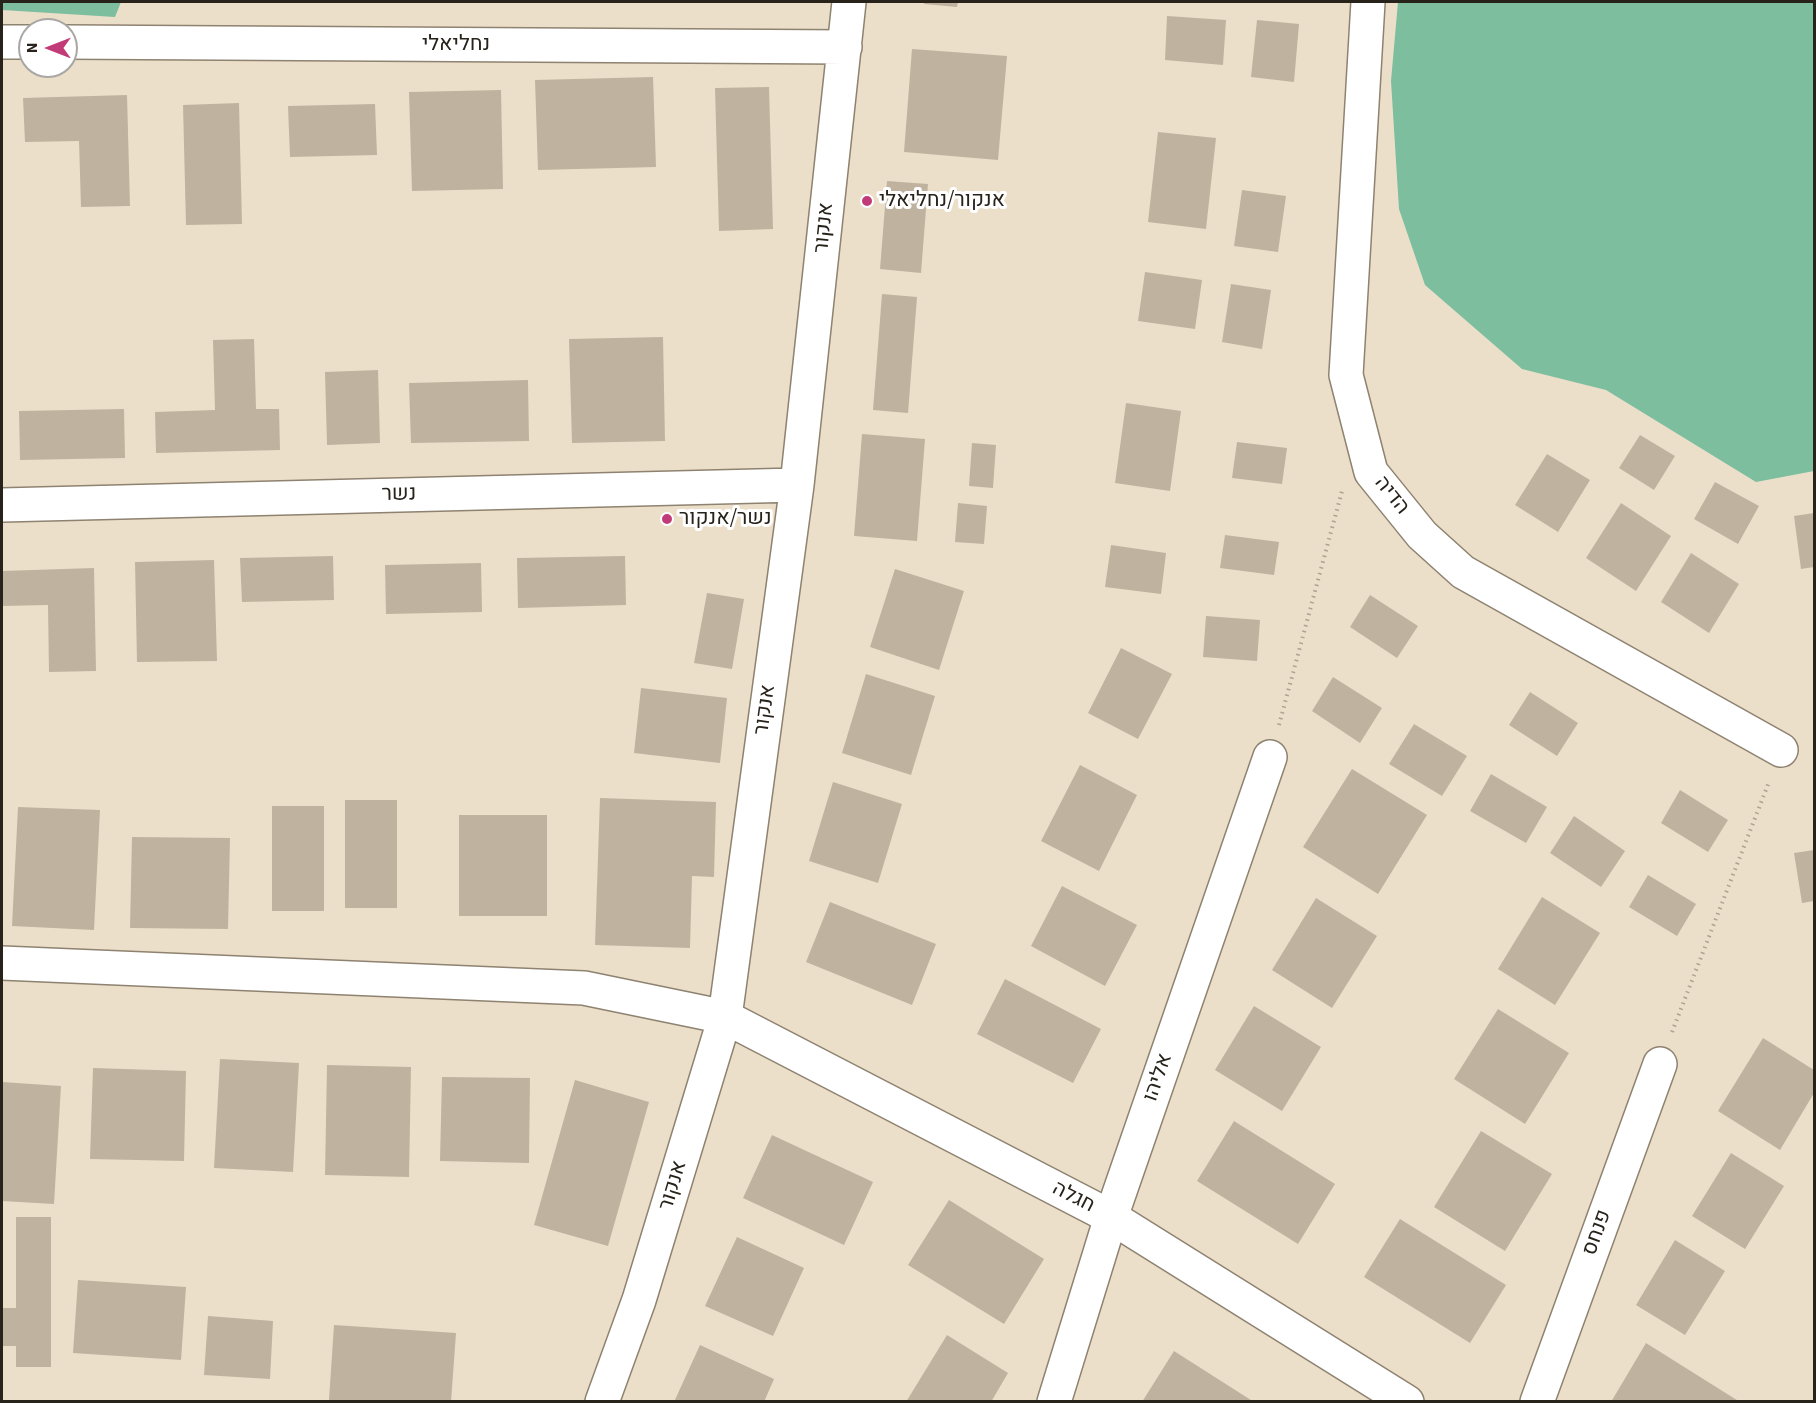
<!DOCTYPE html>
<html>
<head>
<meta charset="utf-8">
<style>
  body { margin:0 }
  #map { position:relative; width:1816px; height:1403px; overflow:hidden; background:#ebdfca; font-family:"Source Sans 3",sans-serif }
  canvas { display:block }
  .frame { position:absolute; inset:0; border:3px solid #27231b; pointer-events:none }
  .north { position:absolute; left:18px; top:18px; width:60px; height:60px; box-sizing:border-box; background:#fff; border:2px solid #a9a7a4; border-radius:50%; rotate:270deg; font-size:16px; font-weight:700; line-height:24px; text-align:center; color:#27231b }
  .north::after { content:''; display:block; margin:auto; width:21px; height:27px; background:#c23b79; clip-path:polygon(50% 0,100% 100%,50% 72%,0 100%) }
</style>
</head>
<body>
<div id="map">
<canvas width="1816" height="1403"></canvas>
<div class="frame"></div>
<div class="north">N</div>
</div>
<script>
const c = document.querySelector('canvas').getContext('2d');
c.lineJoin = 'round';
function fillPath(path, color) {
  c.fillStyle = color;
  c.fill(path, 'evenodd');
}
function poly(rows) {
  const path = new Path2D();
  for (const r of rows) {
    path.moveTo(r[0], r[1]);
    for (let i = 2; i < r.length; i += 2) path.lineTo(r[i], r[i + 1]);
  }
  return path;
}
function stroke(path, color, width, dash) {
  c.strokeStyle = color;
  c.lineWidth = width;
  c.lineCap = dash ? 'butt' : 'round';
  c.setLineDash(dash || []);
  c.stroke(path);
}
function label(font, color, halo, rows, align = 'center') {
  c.font = font + ' "Source Sans 3",Heebo,sans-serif';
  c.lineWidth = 6;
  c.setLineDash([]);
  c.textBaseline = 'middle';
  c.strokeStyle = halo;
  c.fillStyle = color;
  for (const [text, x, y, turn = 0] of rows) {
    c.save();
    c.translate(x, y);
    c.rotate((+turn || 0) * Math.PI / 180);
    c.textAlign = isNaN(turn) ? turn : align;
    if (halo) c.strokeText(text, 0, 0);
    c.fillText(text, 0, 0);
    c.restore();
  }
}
fillPath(poly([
  [2,2,121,2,115,17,2,10],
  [1398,2,1814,2,1814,471,1756,482,1606,390,1522,369,1425,285,1399,209,1391,81]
]), '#7dbe9f');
fillPath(poly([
  [924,2,958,2,957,7,924,4],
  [1167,16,1226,20,1223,65,1165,60],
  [1257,20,1299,24,1294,82,1251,77],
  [912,49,1007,56,998,160,904,152],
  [653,77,656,167,538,170,535,80],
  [769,87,773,229,719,231,715,88],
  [501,90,503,189,412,191,409,92],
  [127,95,130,206,81,207,79,141,25,142,23,98],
  [239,103,242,224,186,225,183,105],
  [375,104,377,155,290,157,288,106],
  [1158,132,1216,138,1206,229,1148,222],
  [887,181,928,184,921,273,880,269],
  [1242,190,1286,196,1278,252,1234,246],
  [1145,272,1202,280,1195,329,1138,321],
  [1231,284,1271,290,1262,349,1222,342],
  [882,294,917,297,908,413,873,410],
  [663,337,665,441,572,443,569,339],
  [254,339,256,409,279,409,280,450,156,453,155,412,215,410,213,340],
  [378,370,380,443,327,445,325,372],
  [528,380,529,441,411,443,409,383],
  [1126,403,1181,411,1170,491,1115,483],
  [124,409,125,458,20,460,19,411],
  [862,434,925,439,917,541,854,536],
  [1640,435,1675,456,1654,490,1619,468],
  [1237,442,1287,448,1282,484,1232,478],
  [972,443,996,445,993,488,969,486],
  [1547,454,1590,480,1558,532,1515,505],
  [1715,482,1759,506,1738,544,1694,519],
  [958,503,987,506,984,544,955,542],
  [1621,503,1671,536,1636,591,1586,558],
  [1814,513,1814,567,1801,569,1794,516],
  [1225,535,1279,542,1274,575,1220,568],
  [1111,545,1166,553,1161,594,1105,587],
  [1691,553,1739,584,1709,633,1661,602],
  [333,556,334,600,242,602,240,558],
  [625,556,626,605,518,608,517,558],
  [214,560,217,661,137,662,135,562],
  [481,563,482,612,386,614,385,565],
  [94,568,96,671,49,672,48,605,2,606,2,571],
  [895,569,964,591,939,670,870,647],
  [707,593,744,599,732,669,694,663],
  [1370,595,1418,626,1397,658,1350,627],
  [1206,616,1260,620,1257,661,1203,657],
  [1121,648,1172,674,1138,739,1088,713],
  [866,674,935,696,911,775,842,753],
  [1333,677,1382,708,1360,743,1312,711],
  [641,688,727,698,720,763,634,753],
  [1530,692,1578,723,1557,756,1509,725],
  [1414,724,1467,756,1442,796,1389,764],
  [1080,765,1137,795,1099,871,1041,841],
  [1352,769,1427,815,1378,894,1303,847],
  [1491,774,1547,807,1526,843,1470,811],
  [833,782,902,804,878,883,809,861],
  [1680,790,1728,820,1708,852,1661,823],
  [600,798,716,802,714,877,692,876,690,948,595,945],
  [345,800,397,800,397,908,345,908],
  [272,806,324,806,324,911,272,911],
  [18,807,100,810,94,930,12,926],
  [459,815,547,815,547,916,459,916],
  [1574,816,1625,851,1601,887,1550,853],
  [132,837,230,838,228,929,130,928],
  [1814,850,1814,901,1802,903,1794,853],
  [1648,875,1696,904,1677,936,1629,907],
  [1062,886,1137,925,1105,986,1031,946],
  [1542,897,1600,933,1555,1005,1498,969],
  [1316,898,1377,936,1332,1008,1272,970],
  [830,902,936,944,912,1005,806,962],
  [1005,979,1101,1029,1073,1083,977,1034],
  [1254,1006,1321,1047,1282,1111,1215,1070],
  [1498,1009,1569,1053,1525,1124,1454,1079],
  [1763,1038,1814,1070,1814,1093,1780,1150,1718,1111],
  [220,1059,299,1063,293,1172,214,1168],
  [327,1065,411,1067,409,1177,325,1175],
  [93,1068,186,1071,184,1161,90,1159],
  [442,1077,530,1078,529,1163,440,1161],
  [575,1080,649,1102,608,1246,534,1225],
  [2,1082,61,1086,54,1204,2,1201],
  [1234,1121,1335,1184,1298,1244,1197,1181],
  [1481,1131,1552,1174,1505,1251,1434,1207],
  [772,1135,873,1182,844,1245,743,1198],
  [1731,1153,1784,1186,1745,1249,1692,1216],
  [949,1200,1044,1259,1004,1324,908,1265],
  [16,1217,51,1217,51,1367,16,1367,16,1346,2,1346,2,1308,16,1308],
  [1400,1219,1506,1285,1470,1343,1364,1277],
  [737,1237,804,1268,773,1336,705,1306],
  [1675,1240,1725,1271,1685,1335,1636,1305],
  [78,1280,186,1287,181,1360,73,1353],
  [208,1316,273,1321,270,1379,204,1375],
  [334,1325,456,1333,451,1402,329,1400],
  [947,1335,1008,1373,991,1402,906,1402],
  [1646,1343,1740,1402,1611,1402],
  [700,1345,774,1379,764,1402,674,1402],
  [1174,1351,1254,1402,1142,1402]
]), '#bfb39f');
const street = poly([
  [1368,2,1346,375,1371,472,1422,535,1463,572,1781,750],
  [2,42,30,42],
  [66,42,845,47],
  [2,505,797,485],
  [2,963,584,988,725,1017,1111,1217,1407,1402],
  [602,1402,639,1300,725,1017,797,485,849,2],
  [1054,1402,1111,1217,1270,757],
  [1537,1402,1660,1064]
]);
stroke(street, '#8e8270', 36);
stroke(poly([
  [1279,725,1342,491],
  [1672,1032,1769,782]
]), '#ada392', 4, [1.5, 4.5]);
stroke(street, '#fff', 33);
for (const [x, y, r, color] of [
  [867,201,6,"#c23b79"],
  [667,519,6,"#c23b79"]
]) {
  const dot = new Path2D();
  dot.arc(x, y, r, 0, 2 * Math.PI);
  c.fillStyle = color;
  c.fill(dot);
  stroke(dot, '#fff', 2);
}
label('21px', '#27231b', '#fff', [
  ["נחליאלי",456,45],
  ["אנקור",825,228,-84],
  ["נשר",399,495,-1],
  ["הדיה",1391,496,51],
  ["אנקור",766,710,-82],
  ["אליהו",1159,1078,-71],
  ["אנקור",674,1186,-73],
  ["חגלה",1073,1198,27],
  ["פנחס",1598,1233,-70]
]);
label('21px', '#27231b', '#fff', [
  ["אנקור/נחליאלי",879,201],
  ["נשר/אנקור",679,519]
], 'left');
</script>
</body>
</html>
